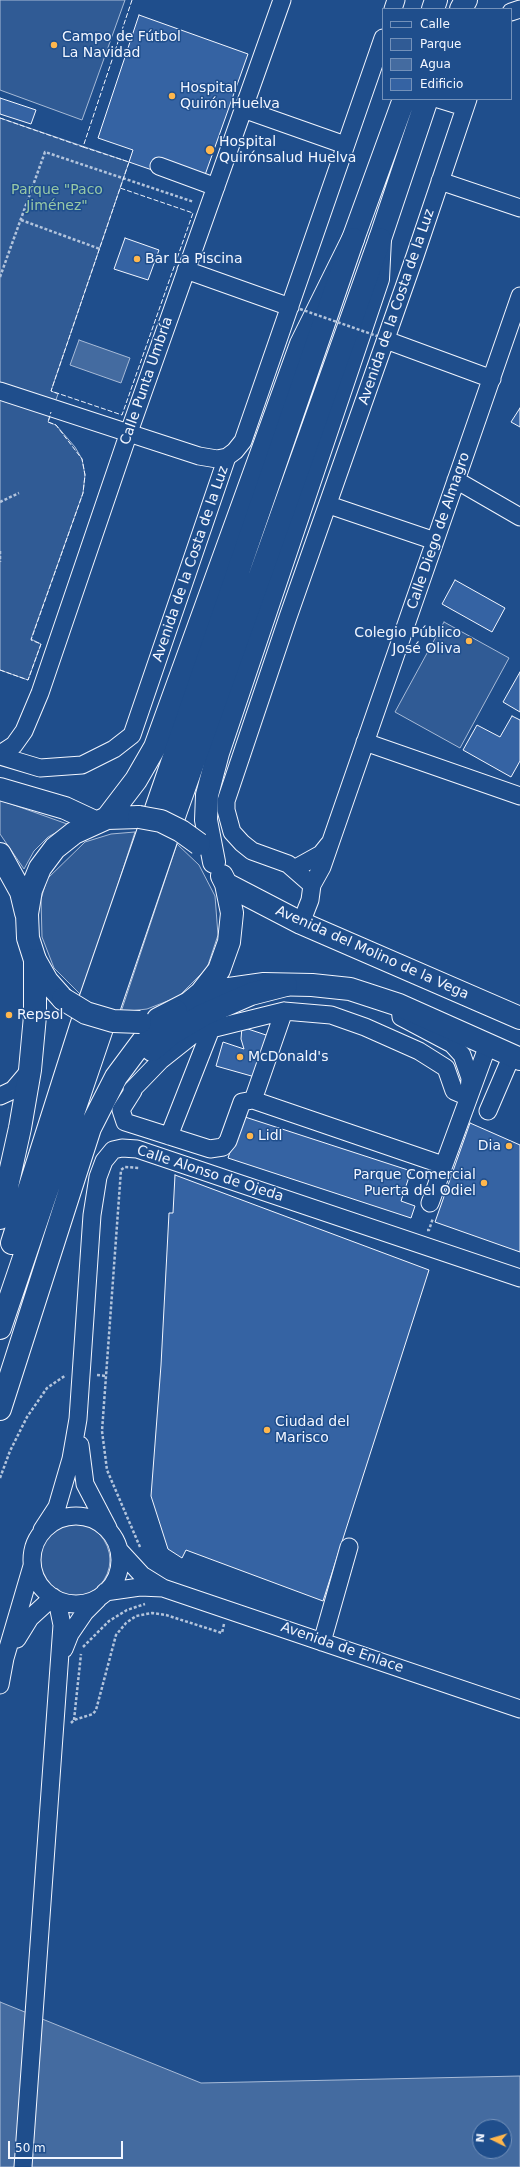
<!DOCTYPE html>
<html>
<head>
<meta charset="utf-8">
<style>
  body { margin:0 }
  #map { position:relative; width:520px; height:2167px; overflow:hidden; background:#1f4e8c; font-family:"DejaVu Sans",sans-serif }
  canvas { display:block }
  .legend { position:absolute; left:382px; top:8px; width:130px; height:92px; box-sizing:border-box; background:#1f4e8c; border:1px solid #7391ba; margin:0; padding:5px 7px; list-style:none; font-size:12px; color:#f2f6ff }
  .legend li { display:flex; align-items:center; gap:8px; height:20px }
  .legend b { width:20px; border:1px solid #7391ba }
  .north { position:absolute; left:472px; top:2119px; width:40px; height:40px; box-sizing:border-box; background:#1f4e8c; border:1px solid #7391ba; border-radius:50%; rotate:275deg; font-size:11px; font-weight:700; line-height:16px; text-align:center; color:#f2f6ff }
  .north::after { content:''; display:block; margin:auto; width:14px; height:18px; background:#ffb74d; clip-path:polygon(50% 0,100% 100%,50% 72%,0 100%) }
  .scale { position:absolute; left:8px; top:2141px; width:115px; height:18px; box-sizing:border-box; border:2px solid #f2f6ff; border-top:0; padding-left:5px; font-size:12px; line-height:14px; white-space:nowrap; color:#f2f6ff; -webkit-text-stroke:3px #1f4e8c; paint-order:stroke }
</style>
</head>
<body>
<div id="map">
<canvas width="520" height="2167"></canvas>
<ul class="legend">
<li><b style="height:5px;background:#1f4e8c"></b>Calle</li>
<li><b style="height:11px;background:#305b95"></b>Parque</li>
<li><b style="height:11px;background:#446ba0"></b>Agua</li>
<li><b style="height:11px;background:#3563a3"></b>Edificio</li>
</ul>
<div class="north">N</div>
<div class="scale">50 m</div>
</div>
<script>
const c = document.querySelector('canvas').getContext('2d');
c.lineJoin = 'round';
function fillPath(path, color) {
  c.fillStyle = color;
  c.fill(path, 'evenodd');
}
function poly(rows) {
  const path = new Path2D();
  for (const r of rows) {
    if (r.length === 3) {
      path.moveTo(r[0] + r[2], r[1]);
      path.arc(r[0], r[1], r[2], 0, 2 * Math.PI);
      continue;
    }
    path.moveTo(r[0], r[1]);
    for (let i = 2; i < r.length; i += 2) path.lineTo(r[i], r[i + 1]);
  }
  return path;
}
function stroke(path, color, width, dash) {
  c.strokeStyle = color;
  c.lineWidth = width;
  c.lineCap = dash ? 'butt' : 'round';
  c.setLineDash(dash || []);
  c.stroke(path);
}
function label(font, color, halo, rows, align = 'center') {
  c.font = font + ' "DejaVu Sans",sans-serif';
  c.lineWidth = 3;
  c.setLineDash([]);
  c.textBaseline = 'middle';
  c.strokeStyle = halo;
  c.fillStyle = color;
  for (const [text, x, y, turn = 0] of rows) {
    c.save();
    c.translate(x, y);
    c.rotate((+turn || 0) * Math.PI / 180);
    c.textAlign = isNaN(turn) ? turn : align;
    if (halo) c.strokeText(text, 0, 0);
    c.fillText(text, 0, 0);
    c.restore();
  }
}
const green = poly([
  [0,0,125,0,82,120,0,90,0,0],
  [0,118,129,162,51,391,58,394,48,422,56,425,75,447,82,459,85,475,83,493,31,639,41,644,28,680,0,670,0,118],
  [444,622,509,658,460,748,395,712,444,622],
  [0,800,70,825,48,837,34,851,24,869,0,834,0,800],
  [135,832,82,996,54,968,42,937,41,899,47,879,85,842,111,834,135,832],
  [177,844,199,865,215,896,218,935,207,968,178,997,147,1009,121,1012,177,844],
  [73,1560,37]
]);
fillPath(green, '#305b95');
stroke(green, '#a8bbd7', 1);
const water = poly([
  [79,340,130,358,121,383,70,365,79,340],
  [0,2002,201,2083,520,2076,520,2167,0,2167,0,2002],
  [480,2127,504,2127,504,2151,480,2151,480,2127]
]);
fillPath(water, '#446ba0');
stroke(water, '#a8bbd7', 1);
const building = poly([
  [139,15,248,54,205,175,155,171,129,162,133,150,98,138,139,15],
  [0,98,36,110,31,124,0,114,0,98],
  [125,238,159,250,148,280,114,269,125,238],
  [520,408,520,427,511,422,520,408],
  [455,580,505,608,492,632,442,604,455,580],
  [520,672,520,712,503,702,520,672],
  [512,716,520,720,520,761,511,777,463,750,477,725,500,737,512,716],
  [242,1027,269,1036,255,1077,216,1066,223,1042,244,1049,241,1039,242,1027],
  [242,1116,411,1171,401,1201,415,1206,411,1218,228,1158,242,1116],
  [470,1123,520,1145,520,1252,435,1222,470,1123],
  [175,1175,429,1270,323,1601,186,1550,182,1558,168,1549,151,1496,161,1365,169,1213,173,1213,175,1175]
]);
fillPath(building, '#3563a3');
stroke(building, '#f2f6ff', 1);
const minor = poly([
  [393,9,396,0],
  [511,12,520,9],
  [438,99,464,107],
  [243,109,345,145],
  [159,166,216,187],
  [440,181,520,208],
  [186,270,290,307],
  [386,340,492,379],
  [0,391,199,456,217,459,227,457],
  [456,480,520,517],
  [329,505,435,541],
  [365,742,520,796],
  [0,754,14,745,24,731,40,693,129,432,282,0],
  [0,756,40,768,82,765,114,749,132,735,227,457,235,451,243,441,383,38],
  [294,869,321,854,329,844],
  [312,885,288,864,252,851,242,843,232,832,226,810,226,801,288,617,415,256,468,99],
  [301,923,310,900,312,885,322,867,331,841,520,296],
  [400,1007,401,1017,452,1044,462,1055,470,1078,469,1093,461,1094,454,1091,446,1068,419,1051,365,1027,331,1015,284,1011,195,1033,161,1060,132,1090,133,1091,121,1110,125,1122,210,1149,223,1147,228,1141,242,1102,253,1100,443,1165],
  [0,1096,13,1090,30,1070],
  [253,1100,284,1011],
  [488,1111,512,1055],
  [169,1136,211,1029],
  [430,1203,488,1045],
  [80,1445,85,1484,108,1528],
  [76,1560,44],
  [42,1530,57,1507,71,1459,78,1419,92,1215,98,1177,104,1161,113,1150,122,1148,137,1149,520,1278],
  [119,1550,142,1575,163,1588,520,1709],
  [105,1592,140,1587,163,1588],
  [17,1639,30,1618,53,1597],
  [322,1642,349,1547],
  [64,1649,70,1634,85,1612,98,1599],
  [0,1685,5,1658,32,1566],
  [23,2167,62,1625,57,1600]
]);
const major = poly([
  [433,9,436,0],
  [461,9,466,0],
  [0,789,65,808,95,822],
  [107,818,136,780,155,747,301,344,353,239,404,99],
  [0,854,21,892,26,913],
  [214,862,206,820,207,795,218,753,378,279,380,239,427,99],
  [226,884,301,923,520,1018],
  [201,993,264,984,312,985,350,989,399,1005,520,1059],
  [63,999,47,981,35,960,28,938,27,914,31,890,40,868,55,848,74,833,107,818,139,817],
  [158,1019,189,1003,201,993,219,970,229,942,232,913,226,884,222,876]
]);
const highway = poly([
  [152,1050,171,1034,203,1015,251,994,286,985],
  [0,1218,20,1128,30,1070,35,1016,35,960],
  [12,1243,81,1026,353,239],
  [0,1328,176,811,380,239],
  [0,1409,90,1128,116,1077,148,1034,176,1011]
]);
stroke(minor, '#f2f6ff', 19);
stroke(major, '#f2f6ff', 24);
stroke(highway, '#f2f6ff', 24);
stroke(poly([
  [21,220,100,249],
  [0,277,45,152,194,202],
  [0,502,19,493],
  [0,551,0,562],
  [427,1230,429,1230,433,1218],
  [97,1375,106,1376],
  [0,1478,10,1451,27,1417,47,1388,66,1375],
  [140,1547,107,1470,102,1431,121,1170,125,1167,140,1168],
  [83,1647,109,1621,127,1610,145,1604],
  [74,1720,81,1654],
  [71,1723,74,1720,93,1714,96,1710,116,1635,126,1623,136,1616,152,1613,166,1615,222,1633,224,1624]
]), '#b3c4dc', 2.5, [3, 2]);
stroke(minor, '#1f4e8c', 17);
stroke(major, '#1f4e8c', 22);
stroke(highway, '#1f4e8c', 22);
const majorBridge = poly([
  [139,817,161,821,181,831,199,844],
  [63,999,86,1013,113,1021,140,1022]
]);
stroke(majorBridge, '#f2f6ff', 24, []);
stroke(poly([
  [300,309,377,336]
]), '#b3c4dc', 2.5, [3, 2]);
stroke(majorBridge, '#1f4e8c', 22);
stroke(poly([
  [0,118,83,147,132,0],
  [83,147,129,162,51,391,122,415,193,213,120,188],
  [0,670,28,680,41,644,31,640,83,493,85,475,82,459,56,425,48,422,51,412]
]), '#f2f6ff', 1, [5, 2]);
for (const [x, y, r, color] of [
  [54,45,4,"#ffb74d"],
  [172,96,4,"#ffb74d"],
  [210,150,5,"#ffb74d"],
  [137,259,4,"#ffb74d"],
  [469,641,4,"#ffb74d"],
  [9,1015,4,"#ffb74d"],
  [240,1057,4,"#ffb74d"],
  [250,1136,4,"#ffb74d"],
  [509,1146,4,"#ffb74d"],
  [484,1183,4,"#ffb74d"],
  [267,1430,4,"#ffb74d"]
]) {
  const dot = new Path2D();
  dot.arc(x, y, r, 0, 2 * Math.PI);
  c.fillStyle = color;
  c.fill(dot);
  stroke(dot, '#1f4e8c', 1.5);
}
label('14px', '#f2f6ff', '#1f4e8c', [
  ["Campo de Fútbol",62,37],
  ["La Navidad",62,53],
  ["Hospital",180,88],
  ["Quirón Huelva",180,104],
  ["Hospital",219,142],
  ["Quirónsalud Huelva",219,158],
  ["Bar La Piscina",145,259],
  ["Colegio Público",461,633,"right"],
  ["José Oliva",461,649,"right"],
  ["Repsol",17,1015],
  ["McDonald's",248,1057],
  ["Lidl",258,1136],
  ["Dia",501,1146,"right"],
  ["Parque Comercial",476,1175,"right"],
  ["Puerta del Odiel",476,1191,"right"],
  ["Ciudad del",275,1422],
  ["Marisco",275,1438]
], 'left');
label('14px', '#97c8a6', '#1f4e8c', [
  ["Parque \"Paco",57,190],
  ["Jiménez\"",57,206]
]);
label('14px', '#f2f6ff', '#1f4e8c', [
  ["Avenida de la Costa de la Luz",397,307,-71],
  ["Calle Punta Umbría",147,381,-71],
  ["Calle Diego de Almagro",439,531,-71],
  ["Avenida de la Costa de la Luz",191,564,-71],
  ["Avenida del Molino de la Vega",372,953,24],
  ["Calle Alonso de Ojeda",210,1174,18],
  ["Avenida de Enlace",342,1648,19]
]);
</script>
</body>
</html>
